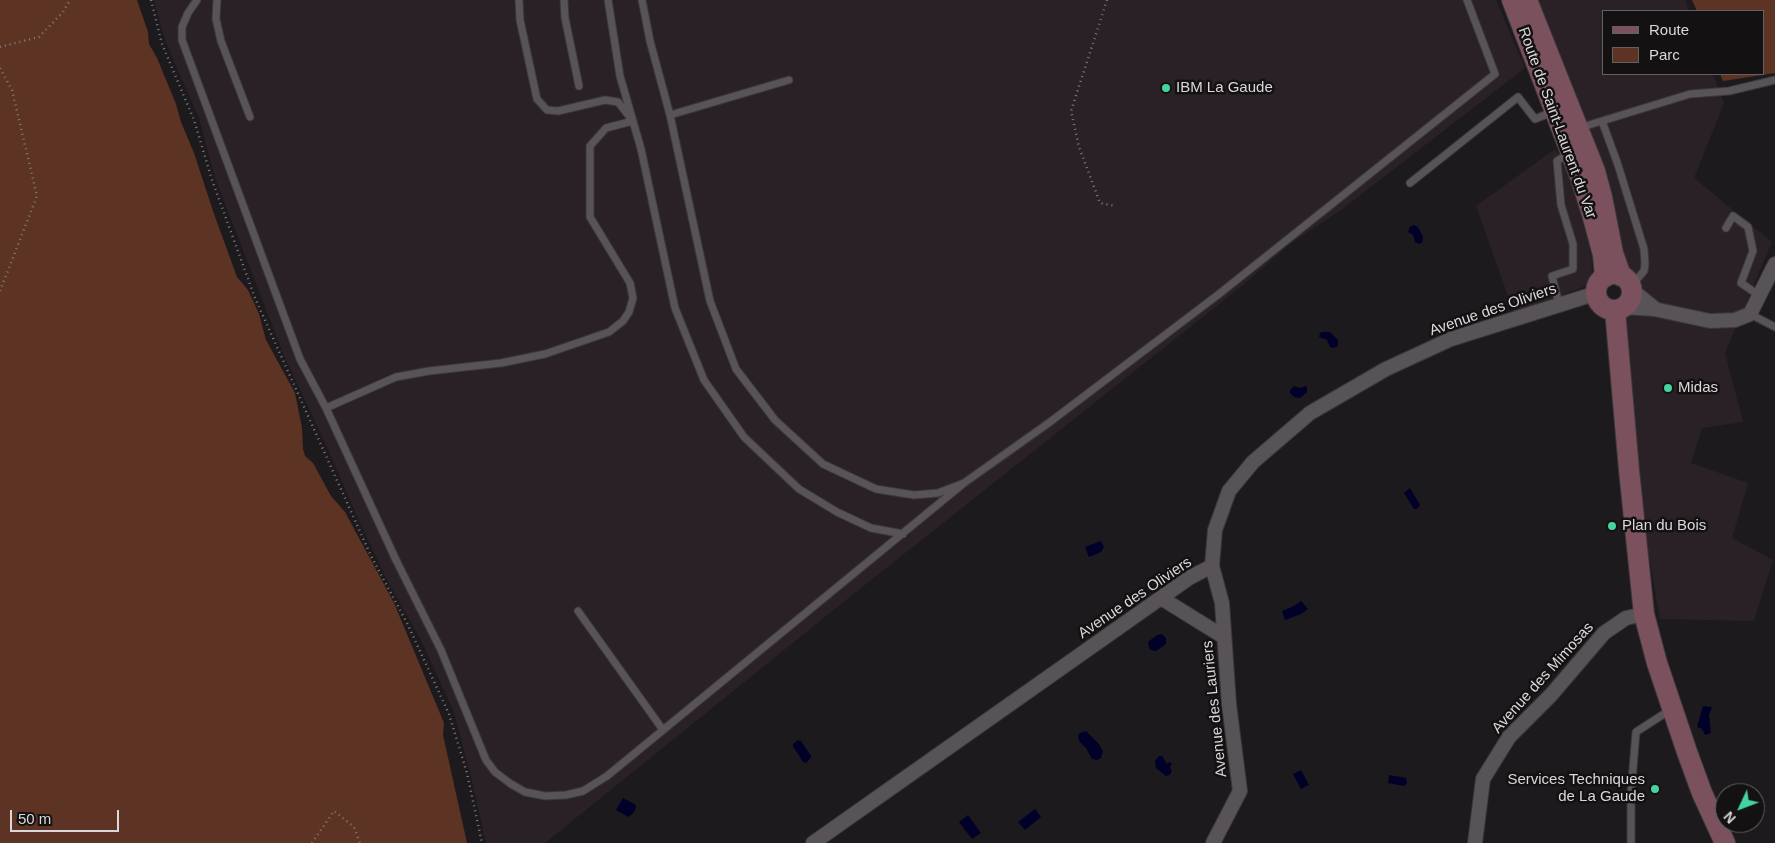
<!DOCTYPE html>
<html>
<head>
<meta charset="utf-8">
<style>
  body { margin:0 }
  #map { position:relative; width:1775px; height:843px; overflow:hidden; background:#1d1a1d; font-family:Arial,sans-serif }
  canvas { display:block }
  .legend { position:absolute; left:1602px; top:10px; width:162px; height:65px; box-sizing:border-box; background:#141113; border:1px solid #636163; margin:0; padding:6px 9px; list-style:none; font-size:15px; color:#dad8da }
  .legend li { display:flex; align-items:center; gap:10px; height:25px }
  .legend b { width:25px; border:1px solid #636163 }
  .north { position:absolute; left:1715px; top:783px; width:50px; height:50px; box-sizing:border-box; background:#141113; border:1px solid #636163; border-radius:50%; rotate:227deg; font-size:14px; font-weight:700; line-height:20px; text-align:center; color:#dad8da }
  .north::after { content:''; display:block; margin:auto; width:18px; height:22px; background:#44d49f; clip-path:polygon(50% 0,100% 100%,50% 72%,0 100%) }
  .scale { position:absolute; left:10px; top:810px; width:109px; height:22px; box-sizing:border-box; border:2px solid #dad8da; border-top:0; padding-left:6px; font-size:15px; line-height:18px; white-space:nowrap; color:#dad8da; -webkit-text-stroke:4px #141113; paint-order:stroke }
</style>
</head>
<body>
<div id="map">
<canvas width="1775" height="843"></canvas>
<ul class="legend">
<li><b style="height:6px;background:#7b515d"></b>Route</li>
<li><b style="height:14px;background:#5d3423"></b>Parc</li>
</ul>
<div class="north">N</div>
<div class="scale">50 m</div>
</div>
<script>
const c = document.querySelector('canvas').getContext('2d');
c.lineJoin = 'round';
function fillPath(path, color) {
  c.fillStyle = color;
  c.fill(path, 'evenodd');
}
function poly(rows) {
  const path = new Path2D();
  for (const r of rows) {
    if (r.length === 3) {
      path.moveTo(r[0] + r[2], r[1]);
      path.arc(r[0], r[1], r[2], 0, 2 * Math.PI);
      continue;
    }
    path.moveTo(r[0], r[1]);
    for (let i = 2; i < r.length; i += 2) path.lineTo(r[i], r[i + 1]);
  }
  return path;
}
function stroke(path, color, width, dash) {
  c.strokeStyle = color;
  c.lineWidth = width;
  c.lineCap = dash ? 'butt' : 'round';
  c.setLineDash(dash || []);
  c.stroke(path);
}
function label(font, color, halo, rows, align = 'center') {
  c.font = font + ' Arial,sans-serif';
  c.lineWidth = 5;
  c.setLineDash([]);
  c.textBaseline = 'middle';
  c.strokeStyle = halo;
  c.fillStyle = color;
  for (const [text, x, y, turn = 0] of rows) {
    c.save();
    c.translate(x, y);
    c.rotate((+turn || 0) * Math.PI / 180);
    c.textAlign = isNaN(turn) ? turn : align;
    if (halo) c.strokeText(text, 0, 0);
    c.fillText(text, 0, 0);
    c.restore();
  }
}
fillPath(poly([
  [154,0,1496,0,1525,68,1341,210,1290,244,1243,285,841,604,545,843,486,843,470,772,453,710,421,640,388,582,359,521,328,449,285,358,215,178,199,118,171,55,162,31],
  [1534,0,1685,0,1689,11,1604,11,1604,74,1713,74,1724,103,1694,178,1772,242,1725,353,1743,422,1702,428,1691,463,1748,483,1732,538,1773,560,1754,621,1660,619,1643,522,1626,325,1601,163],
  [1555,149,1572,173,1592,260,1591,284,1514,313,1476,206]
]), '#2a2127');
fillPath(poly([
  [0,0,137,0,148,32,149,44,157,58,176,104,181,122,194,153,214,214,237,277,248,290,259,314,266,340,295,393,302,428,303,449,305,456,313,463,331,496,345,512,394,603,444,723,443,735,467,843,0,843],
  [1692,0,1775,0,1775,73,1723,81,1720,74,1764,74,1764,11,1697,11]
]), '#5d3423');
fillPath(poly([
  [1414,225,1418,227,1423,237,1422,243,1419,244,1415,242,1413,235,1408,232,1410,227],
  [1322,332,1330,332,1338,340,1338,346,1334,348,1330,347,1327,340,1319,337,1320,333],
  [1294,386,1301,388,1305,386,1307,387,1307,392,1300,398,1294,397,1290,393,1290,390],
  [1410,488,1420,505,1417,509,1414,509,1404,493],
  [1101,541,1104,547,1101,552,1089,557,1085,547],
  [1301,601,1308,609,1301,614,1285,620,1282,611,1294,606],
  [1162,634,1166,638,1166,644,1156,651,1151,650,1149,648,1148,642,1157,635],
  [1703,706,1712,707,1709,715,1711,733,1705,735,1702,729,1697,727],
  [1086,731,1098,743,1103,751,1101,758,1097,760,1092,759,1086,748,1079,741,1078,736,1080,733],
  [798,740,801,741,811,756,810,759,806,763,803,762,793,746,793,744],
  [1159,756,1162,756,1167,764,1169,762,1172,764,1170,767,1172,772,1169,775,1166,776,1156,768,1155,761],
  [1301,770,1309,785,1301,789,1293,774],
  [1389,775,1406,778,1407,783,1404,786,1388,783],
  [623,798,636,805,635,811,629,817,616,810],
  [1035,809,1041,817,1025,830,1018,822],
  [968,815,981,833,972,839,959,822]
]), '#010028');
const service = poly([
  [197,0,188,13,182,27,182,40,300,359,326,408,396,560,441,650,486,760,495,772,511,784,525,792,545,796,566,795,583,791,607,776,964,483],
  [217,0,216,19,221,41,250,117],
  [564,0,565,18,579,86],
  [608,0,620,76,641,149,675,308,704,380,744,437,799,489,837,512,871,528,903,534],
  [642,0,650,41,670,115,710,301,736,369,775,420,823,464,876,489,914,495,938,493,964,483,1050,422,1219,294,1495,74,1467,0],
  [670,115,789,80],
  [1602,121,1618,165,1644,249,1645,264,1644,271,1631,286],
  [1579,128,1690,94,1729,91,1775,80],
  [1410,183,1518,97,1535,119,1552,112],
  [1726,228,1733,216,1748,227,1753,251,1741,283,1760,296],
  [1559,304,1552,276,1573,269,1573,244,1561,205,1557,161,1568,154],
  [1750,314,1775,327],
  [326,408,396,377,429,371,501,363,545,354,609,332,623,321,629,312,633,298,630,283,590,217,590,146,606,128,633,121,618,102,605,100,558,111,547,110,537,99,520,20,519,0],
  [578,611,663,730],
  [1631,843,1631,793,1636,732,1670,710]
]);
const minor = poly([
  [1632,290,1654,308],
  [1624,307,1654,309,1710,321,1735,320,1750,314,1775,264],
  [1161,598,1224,637],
  [813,843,1189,578,1212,566],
  [1213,843,1240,791,1229,704,1222,603,1212,566,1215,530,1229,491,1253,462,1310,413,1386,369,1451,339,1597,293],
  [1475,843,1483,779,1509,737,1551,695,1604,633,1626,618,1644,614]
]);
const secondary = poly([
  [1512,0,1581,179,1592,214,1603,255,1605,277],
  [1527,0,1595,171,1602,197,1613,253,1621,276],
  [1614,292,18],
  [1615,310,1629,470,1644,614,1657,663,1687,752,1702,793,1725,843]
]);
stroke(service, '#3a383a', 9);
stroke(minor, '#3a383a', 16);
stroke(secondary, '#3a383a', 22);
stroke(poly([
  [151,0,162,44,194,120,212,180,255,298,371,556,407,623,449,714,467,773,482,843],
  [1107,0,1071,111,1079,147,1100,203,1116,206],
  [0,47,39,37,63,12,70,0],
  [0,68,12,90,37,196,0,291],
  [312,843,334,811,354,827,360,843]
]), '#7f7c7f', 2.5, [1, 4]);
stroke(service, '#575356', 7);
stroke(minor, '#575356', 14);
stroke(secondary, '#7b515d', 20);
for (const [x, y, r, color] of [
  [1166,88,5,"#44d49f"],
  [1668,388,5,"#44d49f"],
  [1612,526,5,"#44d49f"],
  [1655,789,5,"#44d49f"]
]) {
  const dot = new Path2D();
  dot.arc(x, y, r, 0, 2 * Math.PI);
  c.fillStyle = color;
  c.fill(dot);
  stroke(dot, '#141113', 2);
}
label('15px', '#dad8da', '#141113', [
  ["IBM La Gaude",1176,88],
  ["Midas",1678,388],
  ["Plan du Bois",1622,526],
  ["Services Techniques",1645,780,"right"],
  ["de La Gaude",1645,797,"right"]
], 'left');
label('15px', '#dad8da', '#141113', [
  ["Route de Saint-Laurent du Var",1557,123,70],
  ["Avenue des Oliviers",1493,310,-19],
  ["Avenue des Oliviers",1135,598,-34],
  ["Avenue des Mimosas",1543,678,-48],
  ["Avenue des Lauriers",1215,709,-96]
]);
</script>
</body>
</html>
